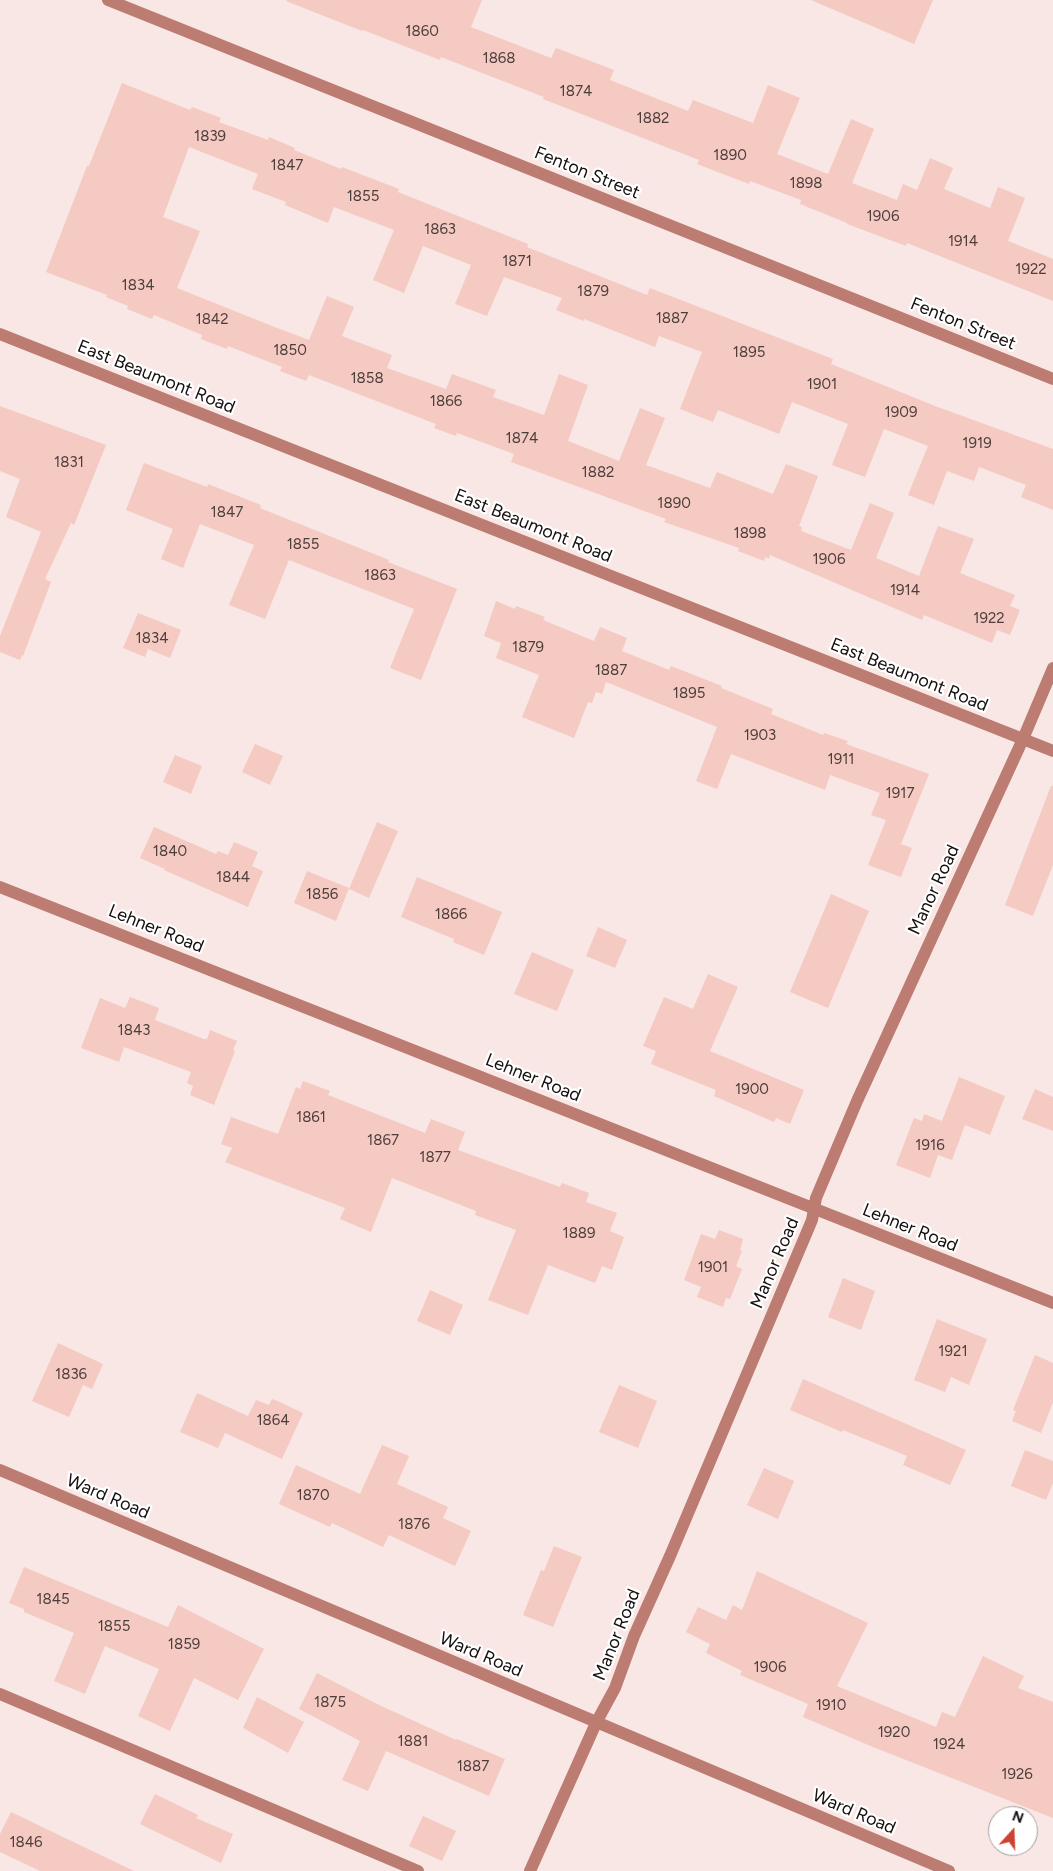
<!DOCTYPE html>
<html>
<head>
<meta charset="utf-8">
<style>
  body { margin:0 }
  #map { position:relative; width:1053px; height:1871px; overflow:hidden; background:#f8e7e4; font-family:Figtree,sans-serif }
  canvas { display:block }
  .north { position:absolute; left:988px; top:1806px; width:50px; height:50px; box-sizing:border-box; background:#fff; border:1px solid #a19f9f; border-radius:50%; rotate:20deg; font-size:14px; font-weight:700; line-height:20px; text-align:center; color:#15100f }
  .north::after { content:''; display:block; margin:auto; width:18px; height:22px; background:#ce4231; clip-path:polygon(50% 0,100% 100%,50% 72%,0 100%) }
</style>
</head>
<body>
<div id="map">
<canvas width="1053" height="1871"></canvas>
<div class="north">N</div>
</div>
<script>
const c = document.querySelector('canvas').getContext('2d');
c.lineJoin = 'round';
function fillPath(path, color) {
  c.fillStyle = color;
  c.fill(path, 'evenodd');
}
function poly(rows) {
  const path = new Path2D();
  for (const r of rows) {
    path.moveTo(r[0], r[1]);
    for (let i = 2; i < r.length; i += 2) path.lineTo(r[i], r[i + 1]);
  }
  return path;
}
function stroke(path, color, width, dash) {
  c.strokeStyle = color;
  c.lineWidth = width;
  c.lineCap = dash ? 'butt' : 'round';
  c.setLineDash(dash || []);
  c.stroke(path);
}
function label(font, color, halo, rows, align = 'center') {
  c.font = font + ' Figtree,sans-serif';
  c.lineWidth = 4.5;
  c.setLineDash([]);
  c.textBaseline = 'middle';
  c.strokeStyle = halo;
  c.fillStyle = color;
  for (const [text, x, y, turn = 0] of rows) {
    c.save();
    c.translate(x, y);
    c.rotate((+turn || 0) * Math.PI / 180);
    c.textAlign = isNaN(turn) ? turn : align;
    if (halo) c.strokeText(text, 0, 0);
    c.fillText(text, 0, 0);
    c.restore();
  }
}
fillPath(poly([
  [287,0,482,0,471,27,551,58,556,48,614,70,610,80,688,111,693,100,753,123,768,85,800,98,777,154,828,174,851,119,874,129,852,183,897,200,903,184,917,190,930,158,953,168,944,189,990,208,998,187,1025,198,1008,241,1053,259,1053,301,907,243,906,246,847,224,847,223,800,204,801,200,750,181,749,184,697,164,699,160,543,99,544,97,441,57,440,60,363,30,362,31,286,1],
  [811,0,933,0,914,44],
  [122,83,190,110,192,107,221,118,219,122,268,140,269,137,295,148,294,150,341,169,342,167,399,189,398,192,528,244,527,247,647,295,650,288,833,359,831,364,935,406,1053,449,1053,510,1021,497,1026,485,979,467,974,481,947,471,934,505,908,495,928,446,884,429,865,477,832,465,848,424,792,402,779,434,718,410,713,422,680,409,702,352,659,336,655,347,584,319,584,321,556,310,562,298,504,277,487,316,455,304,471,265,423,246,404,293,373,280,394,230,334,207,328,223,285,205,286,202,252,189,258,174,189,147,163,217,200,231,177,288,272,326,309,340,327,296,354,307,342,336,392,355,387,368,446,389,452,374,496,390,493,397,544,415,559,374,588,385,568,441,619,461,640,408,665,418,646,465,710,488,717,472,773,494,786,464,818,476,799,526,802,527,801,531,851,550,870,503,894,513,876,558,919,576,938,526,974,539,960,573,1015,595,1010,606,1020,610,1010,635,997,630,992,643,924,615,922,620,770,555,769,559,765,557,764,561,738,551,739,548,664,522,666,519,511,462,514,454,457,433,456,436,434,428,436,424,309,375,306,381,280,371,282,367,228,346,227,349,201,339,202,335,154,315,152,319,127,309,128,306,106,297,107,295,46,272,87,166,89,166],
  [0,406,106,445,74,525,71,523,45,579,51,582,23,656,22,655,20,660,0,652,0,636,41,532,6,517,20,479,0,471],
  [144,463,207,487,208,484,261,505,260,508,389,560,388,562,457,589,421,680,390,668,414,609,289,560,265,619,229,605,254,545,200,524,183,568,161,559,173,529,126,510],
  [496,601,515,609,516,606,545,617,543,620,594,641,600,627,627,638,622,651,669,670,671,666,722,686,721,688,773,709,771,714,823,735,824,733,848,741,846,744,929,774,901,844,912,848,901,877,868,865,886,820,871,815,880,793,830,775,825,790,731,754,717,789,696,781,717,727,606,682,602,694,596,692,592,703,588,702,574,738,522,717,539,675,496,658,501,643,484,636],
  [138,613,181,630,170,658,148,649,145,657,123,648],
  [255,744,283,756,270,785,242,772],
  [175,755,202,766,191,794,163,782],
  [1051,786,1053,786,1053,865,1033,916,1005,905],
  [377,822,398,831,369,898,349,889],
  [154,827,216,854,218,851,228,855,234,842,258,852,252,866,263,871,248,907,164,870,165,869,140,858],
  [307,871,349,888,336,921,294,903],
  [417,877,502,912,484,955,453,942,454,939,401,917],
  [831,894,869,911,828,1008,790,992],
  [598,927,627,940,615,968,586,956],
  [532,952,574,970,557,1011,514,994],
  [708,974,738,987,710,1051,804,1090,790,1124,776,1118,774,1122,714,1096,716,1090,651,1064,656,1051,643,1046,664,997,693,1009],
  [130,997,159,1008,155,1020,204,1039,207,1039,210,1030,237,1041,233,1050,235,1051,214,1105,190,1095,193,1086,187,1083,191,1072,124,1047,119,1062,81,1048,100,998,125,1008],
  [959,1077,1005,1096,990,1135,965,1125,952,1160,938,1155,930,1178,896,1165,914,1118,922,1121,924,1114,942,1121],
  [303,1081,330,1091,328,1095,425,1133,431,1119,465,1132,458,1150,560,1187,562,1183,589,1193,586,1202,617,1213,610,1231,624,1237,612,1270,602,1266,595,1283,548,1265,528,1315,488,1300,516,1230,475,1215,476,1211,392,1178,371,1232,340,1219,345,1208,225,1162,232,1148,221,1144,231,1117,278,1134,296,1087,300,1089],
  [1035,1089,1053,1097,1053,1131,1022,1119],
  [719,1230,743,1239,740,1250,742,1251,736,1266,742,1269,730,1299,726,1298,723,1307,697,1297,701,1287,684,1280,701,1234,715,1239],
  [843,1278,875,1291,861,1330,828,1317],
  [430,1290,463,1305,450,1335,417,1321],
  [937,1319,987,1339,969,1385,951,1377,945,1392,914,1380],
  [58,1343,103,1364,92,1389,83,1385,69,1417,32,1401],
  [1035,1355,1053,1363,1053,1402,1041,1433,1012,1421,1016,1411,1013,1410],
  [803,1379,966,1450,950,1485,903,1465,907,1456,843,1430,842,1432,790,1410],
  [619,1385,657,1401,638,1448,599,1432],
  [197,1393,248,1416,256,1400,269,1405,272,1399,275,1400,303,1413,282,1459,225,1433,218,1448,180,1432],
  [382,1445,409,1456,397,1484,448,1507,443,1518,471,1531,455,1566,389,1535,383,1547,332,1523,330,1527,279,1504,296,1465,360,1494],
  [1025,1450,1053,1461,1053,1483,1046,1500,1011,1486],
  [764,1468,794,1481,778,1519,747,1505],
  [554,1546,582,1557,553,1627,523,1615,541,1570,544,1571],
  [24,1567,168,1627,178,1605,264,1649,238,1700,194,1678,170,1731,138,1716,159,1669,105,1646,85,1694,54,1681,74,1633,24,1612,24,1609,9,1603],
  [757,1571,868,1623,837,1686,936,1727,942,1712,955,1717,983,1656,1024,1676,1018,1688,1053,1702,1053,1818,873,1747,803,1717,808,1704,740,1675,742,1671,706,1653,710,1644,686,1632,698,1607,726,1620,733,1605,742,1610],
  [317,1673,379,1705,456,1740,457,1739,505,1759,489,1796,386,1751,368,1791,342,1780,360,1741,299,1709],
  [257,1697,304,1722,288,1753,243,1728],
  [155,1794,198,1815,196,1818,233,1834,221,1863,140,1824],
  [11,1812,134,1871,40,1871,0,1852,0,1834],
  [423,1816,456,1831,442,1861,409,1846]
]), '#f4cac2');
stroke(poly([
  [108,0,1053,379],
  [0,334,1053,751],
  [0,887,1053,1303],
  [0,1470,949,1871],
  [0,1694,418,1871],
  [530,1871,596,1723,615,1688,634,1636,670,1556,812,1220,816,1198,857,1101,1023,739,1053,668]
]), '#bc7c71', 12);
label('15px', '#4d3e3c', null, [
  ["1860",422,32],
  ["1868",499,59],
  ["1874",576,92],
  ["1882",653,119],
  ["1839",210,137],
  ["1890",730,156],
  ["1847",287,166],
  ["1898",806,184],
  ["1855",363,197],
  ["1906",883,217],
  ["1863",440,230],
  ["1914",963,242],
  ["1871",517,262],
  ["1922",1031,270],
  ["1834",138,286],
  ["1879",593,292],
  ["1887",672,319],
  ["1842",212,320],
  ["1850",290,351],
  ["1895",749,353],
  ["1858",367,379],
  ["1901",822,385],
  ["1866",446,402],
  ["1909",901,413],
  ["1874",522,439],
  ["1919",977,444],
  ["1831",69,463],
  ["1882",598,473],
  ["1890",674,504],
  ["1847",227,513],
  ["1898",750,534],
  ["1855",303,545],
  ["1906",829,560],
  ["1863",380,576],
  ["1914",905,591],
  ["1922",989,619],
  ["1834",152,639],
  ["1879",528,648],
  ["1887",611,671],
  ["1895",689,694],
  ["1903",760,736],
  ["1911",841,760],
  ["1917",900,794],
  ["1840",170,852],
  ["1844",233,878],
  ["1856",322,895],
  ["1866",451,915],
  ["1843",134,1031],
  ["1900",752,1090],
  ["1861",311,1118],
  ["1867",383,1141],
  ["1916",930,1146],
  ["1877",435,1158],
  ["1889",579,1234],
  ["1901",713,1268],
  ["1921",953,1352],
  ["1836",71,1375],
  ["1864",273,1421],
  ["1870",313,1496],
  ["1876",414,1525],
  ["1845",53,1600],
  ["1855",114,1627],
  ["1859",184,1645],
  ["1906",770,1668],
  ["1875",330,1703],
  ["1910",831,1706],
  ["1920",894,1733],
  ["1881",413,1742],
  ["1924",949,1745],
  ["1887",473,1767],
  ["1926",1017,1775],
  ["1846",26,1843]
]);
label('18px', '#15100f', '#fff', [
  ["Fenton Street",587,173,22],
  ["Fenton Street",963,324,22],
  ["East Beaumont Road",156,377,22],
  ["East Beaumont Road",533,526,22],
  ["East Beaumont Road",909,675,22],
  ["Manor Road",934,890,-65],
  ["Lehner Road",156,929,22],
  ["Lehner Road",533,1078,22],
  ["Lehner Road",910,1228,22],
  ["Manor Road",775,1263,-67],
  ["Ward Road",108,1497,23],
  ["Manor Road",617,1635,-68],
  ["Ward Road",481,1655,23],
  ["Ward Road",854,1812,23]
]);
</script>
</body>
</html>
